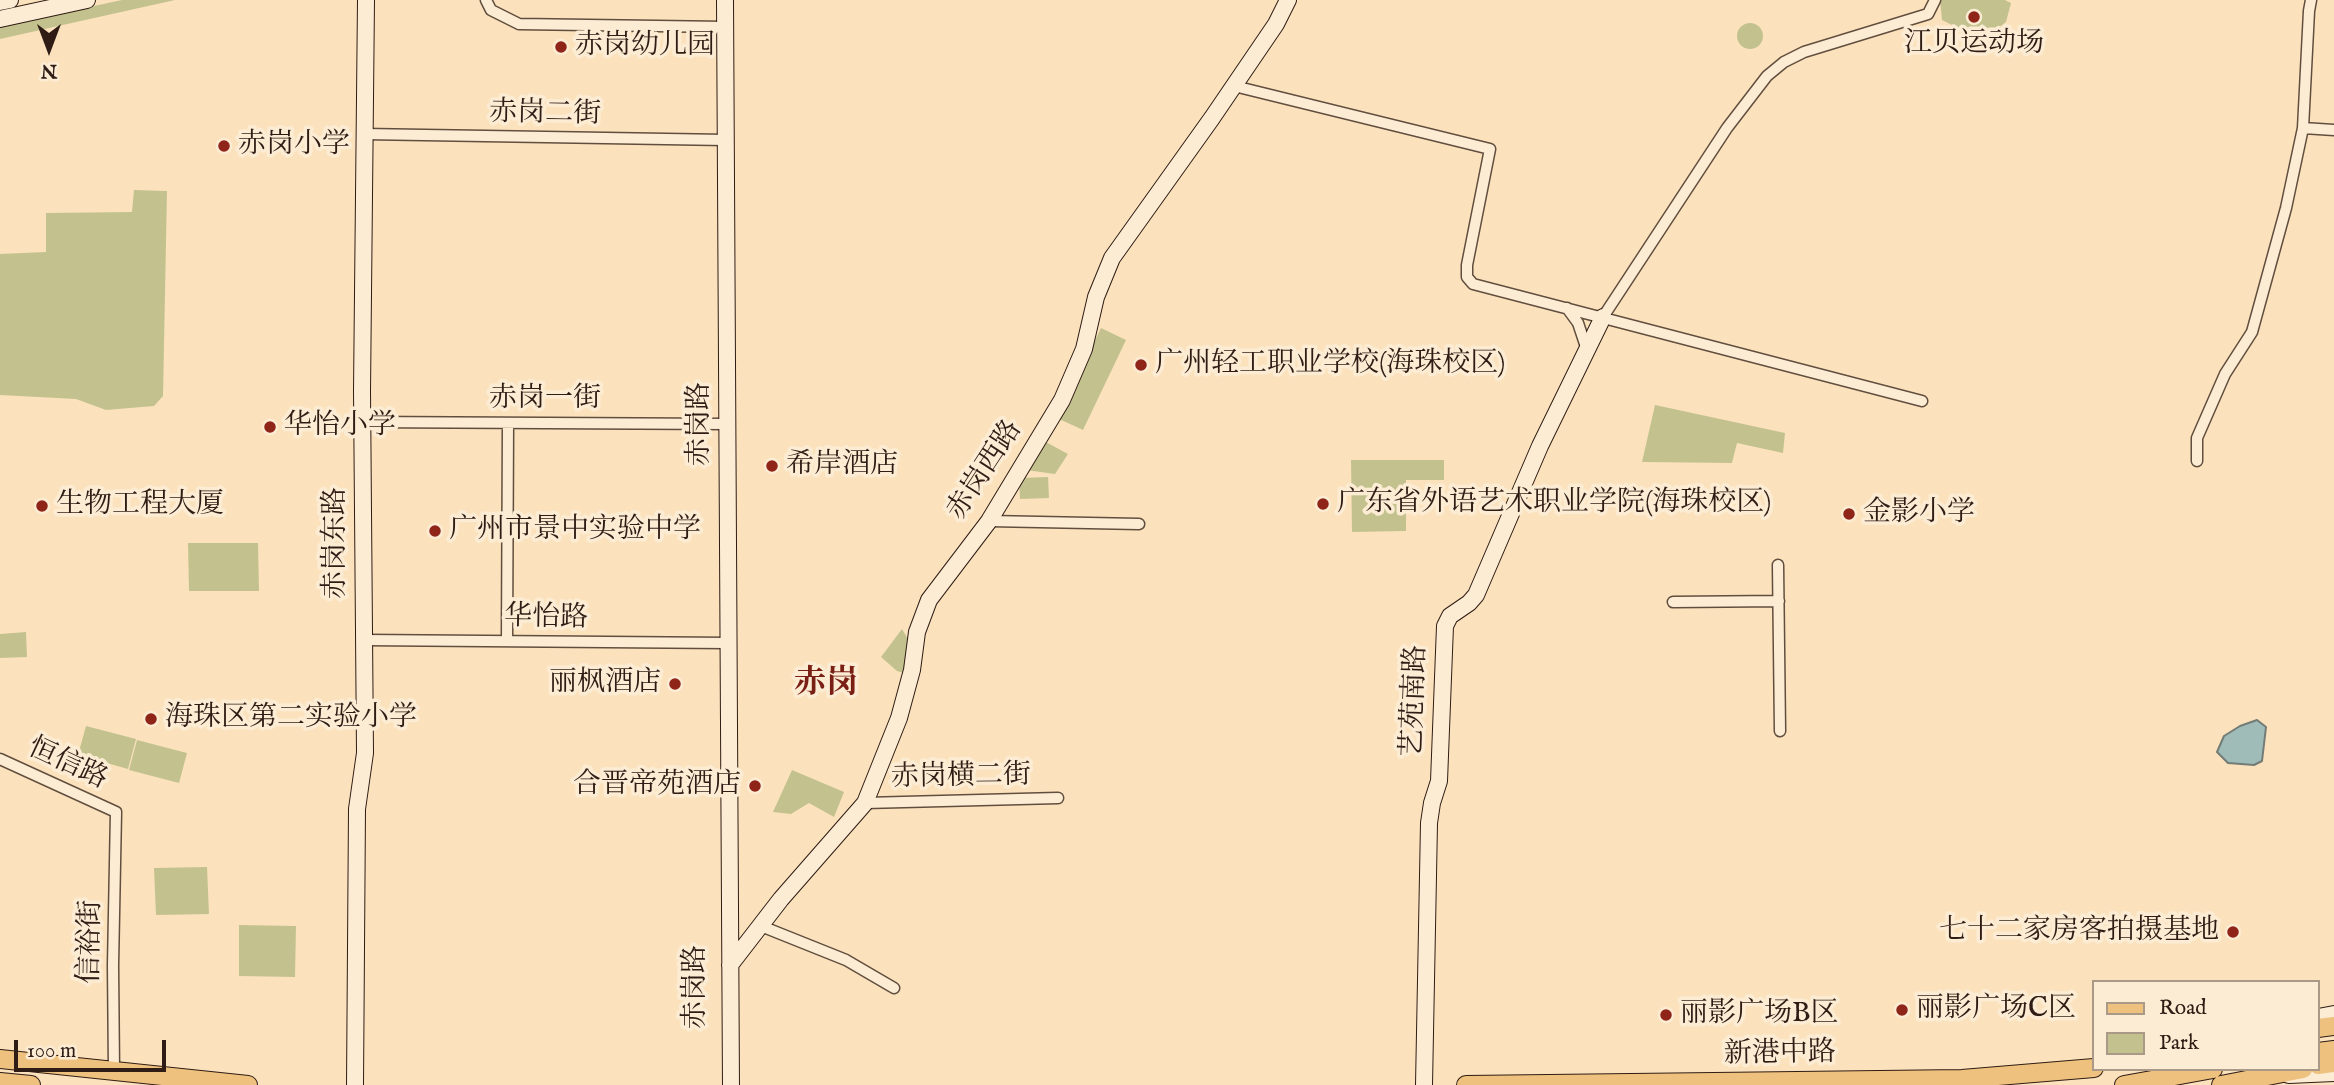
<!DOCTYPE html>
<html>
<head>
<meta charset="utf-8">
<style>
  body { margin:0 }
  #map { position:relative; width:2334px; height:1085px; overflow:hidden; background:#fbe2bd; font-family:"IM FELL English",serif }
  canvas { display:block }
  .legend { position:absolute; left:2092px; top:980px; width:228px; height:91px; box-sizing:border-box; background:#fcecd4; border:2px solid #aa9987; margin:0; padding:9px 12px; list-style:none; font-size:21px; color:#2f1c14 }
  .legend li { display:flex; align-items:center; gap:14px; height:35px }
  .legend b { width:35px; border:2px solid #aa9987 }
  .north { position:absolute; left:14px; top:14px; width:70px; height:70px; -webkit-text-stroke:5px #fcecd4; paint-order:stroke; rotate:180deg; font-size:19px; font-weight:700; line-height:28px; text-align:center; color:#2f1c14 }
  .north::after { content:''; display:block; margin:auto; width:24px; height:32px; background:#2f1c14; clip-path:polygon(50% 0,100% 100%,50% 72%,0 100%) }
  .scale { position:absolute; left:14px; top:1040px; width:152px; height:32px; box-sizing:border-box; border:4px solid #2f1c14; border-top:0; padding-left:9px; font-size:21px; line-height:24px; white-space:nowrap; color:#2f1c14; -webkit-text-stroke:5px #fcecd4; paint-order:stroke }
</style>
</head>
<body>
<div id="map">
<canvas width="2334" height="1085"></canvas>
<ul class="legend">
<li><b style="height:9px;background:#eec17e"></b>Road</li>
<li><b style="height:19px;background:#c3c28e"></b>Park</li>
</ul>
<div class="north">N</div>
<div class="scale">100 m</div>
</div>
<script>
const c = document.querySelector('canvas').getContext('2d');
c.lineJoin = 'round';
function fillPath(path, color) {
  c.fillStyle = color;
  c.fill(path, 'evenodd');
}
function poly(rows) {
  const path = new Path2D();
  for (const r of rows) {
    if (r.length === 3) {
      path.moveTo(r[0] + r[2], r[1]);
      path.arc(r[0], r[1], r[2], 0, 2 * Math.PI);
      continue;
    }
    path.moveTo(r[0], r[1]);
    for (let i = 2; i < r.length; i += 2) path.lineTo(r[i], r[i + 1]);
  }
  return path;
}
function stroke(path, color, width, dash) {
  c.strokeStyle = color;
  c.lineWidth = width;
  c.lineCap = dash ? 'butt' : 'round';
  c.setLineDash(dash || []);
  c.stroke(path);
}
function label(font, color, halo, rows, align = 'center') {
  c.font = font + ' "IM FELL English","Noto Serif SC",serif';
  c.lineWidth = 7;
  c.setLineDash([]);
  c.textBaseline = 'middle';
  c.strokeStyle = halo;
  c.fillStyle = color;
  for (const [text, x, y, turn = 0] of rows) {
    c.save();
    c.translate(x, y);
    c.rotate((+turn || 0) * Math.PI / 180);
    c.textAlign = isNaN(turn) ? turn : align;
    if (halo) c.strokeText(text, 0, 0);
    c.fillText(text, 0, 0);
    c.restore();
  }
}
fillPath(poly([
  [122,0,175,0,0,39,0,26],
  [1940,0,2005,0,2011,3,2006,22,2001,26,1988,35,1970,34,1942,20],
  [1750,36,13],
  [134,190,167,191,163,396,154,406,106,410,76,399,0,395,0,254,46,252,46,213,132,212],
  [1101,328,1126,340,1083,430,1057,418],
  [1655,405,1785,433,1783,453,1737,443,1732,463,1642,462],
  [1044,441,1068,454,1055,474,1026,470],
  [1351,460,1444,460,1444,480,1406,480,1406,531,1352,532],
  [1048,477,1049,498,1020,499,1019,478],
  [188,543,258,543,259,591,189,591],
  [902,629,912,646,907,674,897,671,881,657],
  [26,632,27,657,0,658,0,634],
  [86,726,136,739,128,769,78,755],
  [137,740,187,753,179,783,129,770],
  [792,770,844,792,834,817,809,803,791,814,773,812],
  [207,867,209,914,156,915,154,868],
  [239,925,296,926,295,977,239,976]
]), '#c3c28e');
const water = poly([
  [2257,720,2266,727,2262,761,2254,765,2228,763,2217,752,2224,736,2240,726,2257,720]
]);
fillPath(water, '#a0bcb8');
stroke(water, '#737c76', 2);
const street = poly([
  [486,0,491,10,519,24,725,27],
  [1234,86,1490,149,1467,265,1467,277,1473,284,1922,401],
  [2303,128,2334,130],
  [364,134,726,140],
  [1567,308,1578,323,1587,350],
  [1603,317,1727,128,1767,76,1784,62,1804,52,1928,14,1935,0],
  [363,422,728,424],
  [2197,461,2197,438,2225,374,2252,332,2286,208,2303,128,2309,11,2311,0],
  [989,521,1139,524],
  [1778,565,1780,731],
  [1673,602,1779,601],
  [364,640,728,643],
  [507,641,508,423],
  [0,759,116,812,113,965,114,1072],
  [865,803,1058,798],
  [761,926,846,960,894,988]
]);
const secondary = poly([
  [725,0,731,1085],
  [0,2,10,0],
  [0,19,87,0],
  [730,965,781,899,865,803,899,718,912,670,917,632,929,600,989,521,1062,400,1084,349,1096,297,1112,258,1212,118,1276,24,1288,0],
  [2318,1017,2334,1014],
  [2289,1075,2334,1073],
  [355,1085,357,809,365,753,362,391,366,0],
  [1424,1085,1429,823,1432,803,1439,781,1445,626,1450,616,1469,603,1476,595,1540,446,1603,317]
]);
const primary = poly([
  [2318,1028,2334,1026],
  [2318,1052,2334,1050],
  [0,1059,248,1085],
  [2318,1065,2334,1063],
  [0,1082,31,1085],
  [1466,1085,1962,1079,2094,1068],
  [2124,1085,2213,1069],
  [2221,1085,2303,1069]
]);
stroke(street, '#624e3e', 13);
stroke(secondary, '#2f1c14', 18);
stroke(primary, '#2f1c14', 20);
stroke(street, '#fcecd4', 10);
stroke(secondary, '#fcecd4', 16);
stroke(primary, '#eec17e', 18);
for (const [x, y, r, color] of [
  [1974,17,7,"#8f2418"],
  [561,47,7,"#8f2418"],
  [224,146,7,"#8f2418"],
  [1141,365,7,"#8f2418"],
  [270,427,7,"#8f2418"],
  [772,466,7,"#8f2418"],
  [1323,504,7,"#8f2418"],
  [42,506,7,"#8f2418"],
  [1849,514,7,"#8f2418"],
  [435,531,7,"#8f2418"],
  [675,684,7,"#8f2418"],
  [151,719,7,"#8f2418"],
  [755,786,7,"#8f2418"],
  [2233,932,7,"#8f2418"],
  [1902,1010,7,"#8f2418"],
  [1666,1015,7,"#8f2418"]
]) {
  const dot = new Path2D();
  dot.arc(x, y, r, 0, 2 * Math.PI);
  c.fillStyle = color;
  c.fill(dot);
  stroke(dot, '#fcecd4', 2.5);
}
label('28px', '#2f1c14', '#fcecd4', [
  ["江贝运动场",1974,45,"center"],
  ["赤岗幼儿园",575,47],
  ["赤岗小学",238,146],
  ["广州轻工职业学校(海珠校区)",1155,365],
  ["华怡小学",284,427],
  ["希岸酒店",786,466],
  ["广东省外语艺术职业学院(海珠校区)",1337,504],
  ["生物工程大厦",56,506],
  ["金影小学",1863,514],
  ["广州市景中实验中学",449,531],
  ["丽枫酒店",661,684,"right"],
  ["海珠区第二实验小学",165,719],
  ["合晋帝苑酒店",741,786,"right"],
  ["七十二家房客拍摄基地",2219,932,"right"],
  ["丽影广场C区",1916,1010],
  ["丽影广场B区",1680,1015]
], 'left');
label('28px', '#2f1c14', '#fcecd4', [
  ["赤岗二街",545,115,1],
  ["赤岗一街",545,400],
  ["赤岗路",701,424,-90],
  ["赤岗西路",986,471,-57],
  ["赤岗东路",337,543,-90],
  ["华怡路",546,619,1],
  ["艺苑南路",1416,701,-88],
  ["恒信路",67,765,25],
  ["赤岗横二街",961,778,-1],
  ["信裕街",92,942,-89],
  ["赤岗路",697,987,-90],
  ["新港中路",1780,1055,-1]
]);
label('bold 32px', '#7a1f14', '#fcecd4', [
  ["赤岗",826,685]
]);
</script>
</body>
</html>
